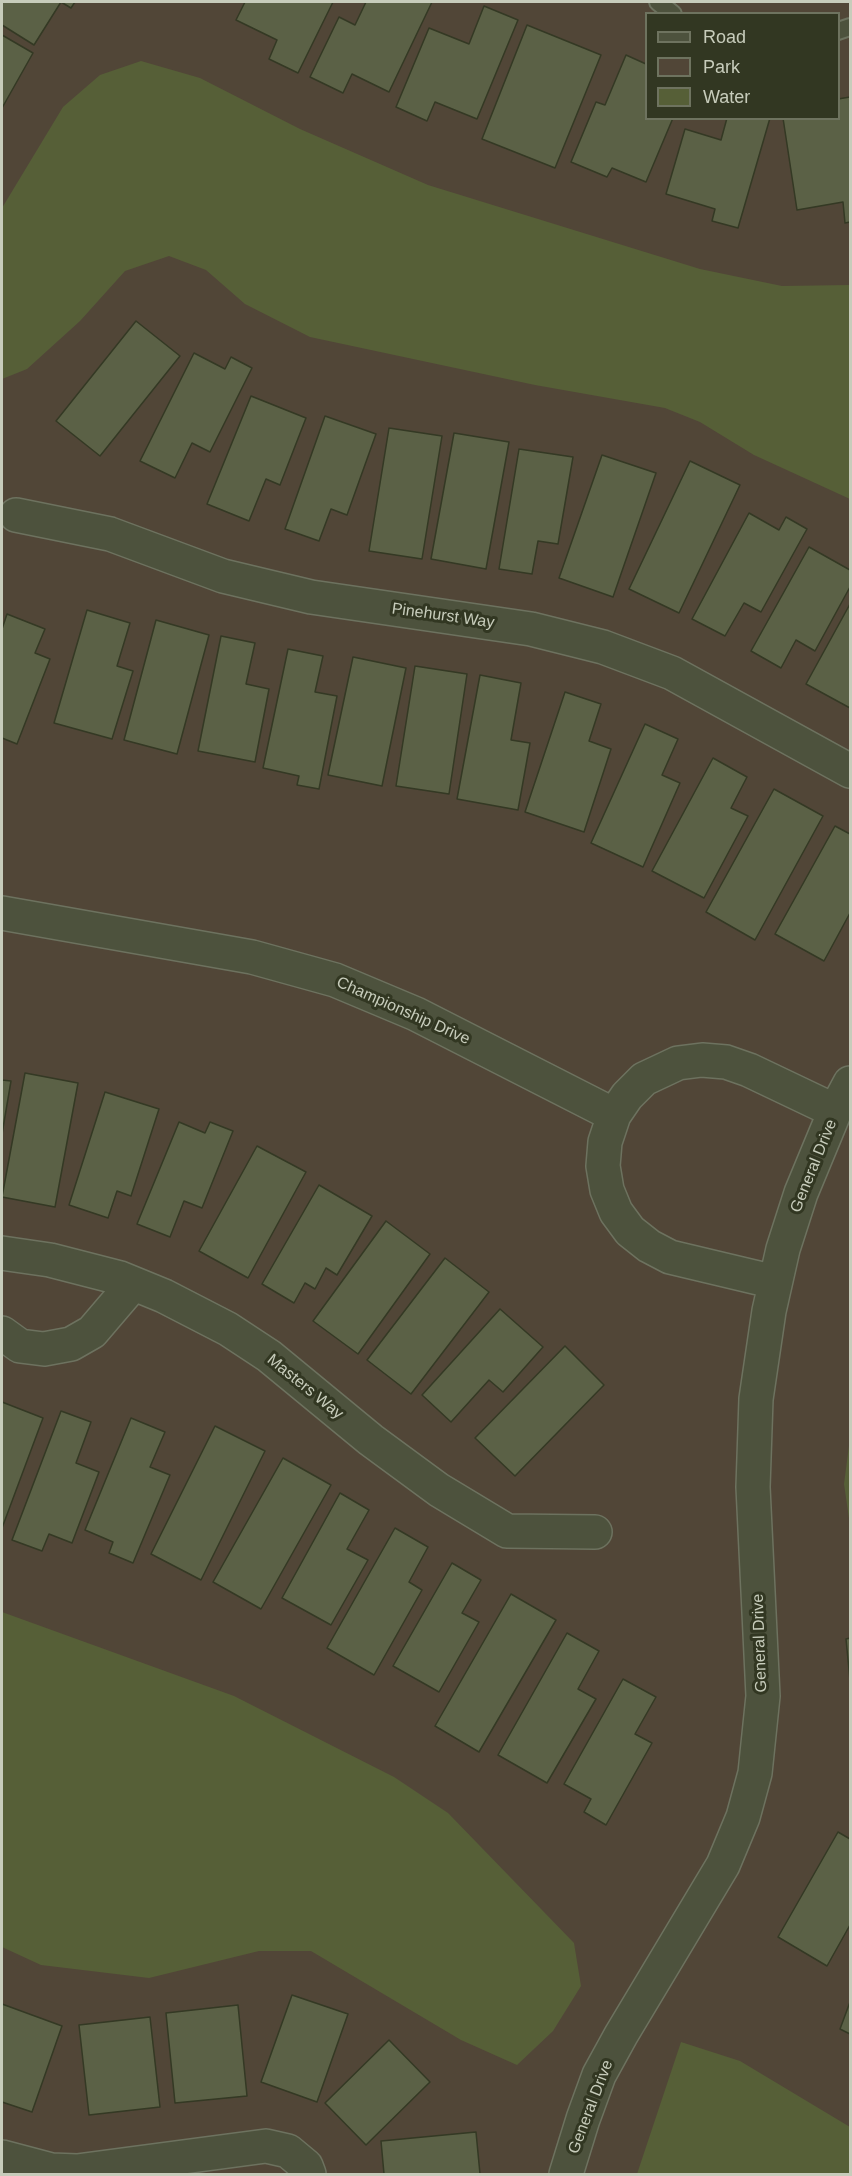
<!DOCTYPE html>
<html>
<head>
<meta charset="utf-8">
<style>
  body { margin:0 }
  #map { position:relative; width:852px; height:2176px; overflow:hidden; background:#3d4229; font-family:Helvetica,sans-serif }
  canvas { display:block }
  .frame { position:absolute; inset:0; border:3px solid #c7ccbb; pointer-events:none }
  .legend { position:absolute; left:645px; top:12px; width:195px; height:108px; box-sizing:border-box; background:#323722; border:2px solid #6e735f; margin:0; padding:8px 10px; list-style:none; font-size:18px; color:#c7ccbb }
  .legend li { display:flex; align-items:center; gap:12px; height:30px }
  .legend b { width:30px; border:2px solid #6e735f }
</style>
</head>
<body>
<div id="map">
<canvas width="852" height="2176"></canvas>
<div class="frame"></div>
<ul class="legend">
<li><b style="height:8px;background:#4d523d"></b>Road</li>
<li><b style="height:16px;background:#514637"></b>Park</li>
<li><b style="height:16px;background:#565f37"></b>Water</li>
</ul>
</div>
<script>
const c = document.querySelector('canvas').getContext('2d');
c.lineJoin = 'round';
function fillPath(path, color) {
  c.fillStyle = color;
  c.fill(path, 'evenodd');
}
function poly(rows) {
  const path = new Path2D();
  for (const r of rows) {
    path.moveTo(r[0], r[1]);
    for (let i = 2; i < r.length; i += 2) path.lineTo(r[i], r[i + 1]);
  }
  return path;
}
function stroke(path, color, width, dash) {
  c.strokeStyle = color;
  c.lineWidth = width;
  c.lineCap = dash ? 'butt' : 'round';
  c.setLineDash(dash || []);
  c.stroke(path);
}
function label(font, color, halo, rows, align = 'center') {
  c.font = font + ' Helvetica,sans-serif';
  c.lineWidth = 6;
  c.setLineDash([]);
  c.textBaseline = 'middle';
  c.strokeStyle = halo;
  c.fillStyle = color;
  for (const [text, x, y, turn = 0] of rows) {
    c.save();
    c.translate(x, y);
    c.rotate((+turn || 0) * Math.PI / 180);
    c.textAlign = isNaN(turn) ? turn : align;
    if (halo) c.strokeText(text, 0, 0);
    c.fillText(text, 0, 0);
    c.restore();
  }
}
fillPath(poly([
  [2,2,850,2,850,2174,2,2174],
  [646,14,838,14,838,118,646,118]
]), '#514637');
fillPath(poly([
  [141,61,200,78,300,129,428,185,700,269,782,286,850,285,850,499,754,455,700,422,665,408,535,385,310,337,245,304,206,270,169,256,125,271,80,321,27,369,2,379,2,208,63,107,100,75],
  [850,1438,850,1525,844,1484],
  [2,1612,234,1696,394,1777,448,1813,574,1943,581,1986,553,2031,517,2065,461,2040,311,1951,259,1951,149,1978,41,1965,2,1947],
  [681,2042,740,2061,850,2127,850,2174,637,2174]
]), '#565f37');
const building = poly([
  [2,2,75,2,71,8,61,2,34,45,2,25,2,2],
  [245,2,333,2,298,73,269,59,277,40,236,20,245,2],
  [366,2,432,2,389,92,352,74,343,93,310,77,339,17,355,25,366,2],
  [484,6,518,20,477,119,435,102,427,121,396,107,429,28,469,44,484,6],
  [527,25,601,55,555,168,482,139,527,25],
  [2,35,33,53,2,108,2,35],
  [626,55,646,64,646,118,673,118,646,182,612,168,607,177,571,162,596,102,605,105,626,55],
  [850,97,850,222,845,223,843,202,797,210,783,118,838,118,838,99,850,97],
  [727,118,770,118,738,228,712,221,715,209,666,194,685,129,721,140,727,118],
  [136,321,180,356,100,456,56,421,136,321],
  [194,353,225,369,231,357,252,368,210,452,192,443,175,478,140,461,194,353],
  [251,396,306,418,280,485,266,479,249,521,207,504,251,396],
  [325,416,376,434,347,515,331,509,319,541,285,529,325,416],
  [389,428,442,436,422,559,369,551,389,428],
  [454,433,509,442,486,569,431,559,454,433],
  [519,449,573,457,558,544,538,541,532,574,499,569,519,449],
  [602,455,656,473,613,597,559,578,602,455],
  [690,461,740,485,679,613,629,589,690,461],
  [749,513,779,530,786,517,807,529,761,612,744,603,725,636,692,619,749,513],
  [809,547,850,570,850,587,815,651,796,640,781,668,751,651,809,547],
  [850,604,850,708,806,684,850,604],
  [87,610,130,623,117,666,133,671,112,739,54,723,87,610],
  [7,614,45,629,35,653,50,659,17,744,2,738,2,629,7,614],
  [156,620,209,635,177,754,124,740,156,620],
  [221,636,255,643,246,684,269,689,255,762,198,751,221,636],
  [288,649,323,656,315,692,337,696,319,789,297,785,299,776,263,768,288,649],
  [353,657,406,668,382,786,328,775,353,657],
  [415,666,467,674,449,794,396,786,415,666],
  [480,675,521,683,511,740,530,743,518,810,457,799,480,675],
  [565,692,601,704,589,741,611,749,584,832,525,812,565,692],
  [645,724,678,739,662,775,680,783,643,867,591,843,645,724],
  [713,758,747,777,731,808,748,816,704,898,652,871,713,758],
  [774,789,823,816,755,940,706,912,774,789],
  [835,826,850,834,850,913,824,961,775,934,835,826],
  [25,1073,78,1083,55,1207,2,1197,25,1073],
  [2,1080,11,1081,2,1134,2,1080],
  [105,1092,159,1109,131,1196,117,1191,108,1218,69,1205,105,1092],
  [179,1122,205,1133,210,1122,233,1131,202,1208,184,1201,170,1237,137,1224,179,1122],
  [257,1146,306,1172,248,1278,199,1251,257,1146],
  [319,1185,372,1216,337,1275,326,1268,315,1289,305,1283,294,1303,262,1284,319,1185],
  [386,1221,430,1254,358,1354,313,1321,386,1221],
  [445,1258,489,1292,411,1394,367,1360,445,1258],
  [500,1309,543,1347,503,1392,489,1380,451,1422,422,1395,500,1309],
  [565,1346,604,1385,515,1476,475,1438,565,1346],
  [2,1402,43,1418,2,1528,2,1402],
  [61,1411,91,1422,76,1463,99,1472,72,1543,49,1534,42,1551,12,1540,61,1411],
  [131,1418,165,1432,150,1467,170,1475,133,1563,109,1553,113,1542,85,1530,131,1418],
  [215,1426,265,1451,201,1580,151,1554,215,1426],
  [283,1458,331,1485,261,1609,213,1582,283,1458],
  [340,1493,369,1510,347,1549,368,1560,331,1625,282,1598,340,1493],
  [395,1528,428,1547,409,1582,422,1590,374,1675,327,1648,395,1528],
  [452,1563,481,1580,462,1613,479,1622,439,1692,393,1666,452,1563],
  [511,1594,556,1620,479,1752,435,1726,511,1594],
  [567,1633,599,1651,578,1689,596,1699,547,1783,498,1755,567,1633],
  [850,1638,850,1680,846,1639,850,1638],
  [623,1679,656,1697,635,1734,652,1743,606,1825,584,1812,591,1799,564,1784,623,1679],
  [838,1832,850,1839,850,1925,827,1966,778,1937,838,1832],
  [292,1995,348,2014,317,2102,261,2082,292,1995],
  [850,2002,850,2034,840,2029,850,2002],
  [2,2004,62,2026,32,2112,2,2102,2,2004],
  [238,2005,247,2096,175,2103,166,2013,238,2005],
  [150,2017,160,2107,89,2115,79,2025,150,2017],
  [389,2040,430,2082,366,2145,325,2103,389,2040],
  [476,2132,480,2174,384,2174,381,2141,476,2132]
]);
fillPath(building, '#5b6146');
stroke(building, '#343924', 1.5);
const lane = poly([
  [658,2,673,14],
  [838,31,850,27]
]);
const street = poly([
  [16,515,110,534,223,576,311,597,531,629,603,647,672,673,850,771],
  [2,913,252,957,335,980,416,1014,614,1115],
  [2,1253,50,1260,120,1278,164,1296,228,1329,269,1356,371,1440,439,1490,507,1531,595,1532],
  [775,1282,670,1257,649,1246,630,1231,616,1212,607,1190,603,1166,605,1142,614,1115,627,1096,644,1079,678,1063,702,1060,726,1062,749,1070,835,1111],
  [2,1333,20,1346,44,1349,71,1344,92,1332,133,1284],
  [2,2157,51,2170,77,2171,266,2146,288,2151,306,2166,309,2174],
  [566,2174,583,2119,599,2075,621,2035,723,1865,743,1817,755,1773,763,1696,753,1487,756,1399,769,1311,783,1249,801,1193,835,1111,850,1083]
]);
stroke(lane, '#6d725f', 20);
stroke(street, '#6d725f', 36);
stroke(lane, '#4d523d', 16);
stroke(street, '#4d523d', 33);
label('16px', '#c7ccbb', '#323722', [
  ["Pinehurst Way",443,616,8],
  ["Championship Drive",403,1011,24],
  ["General Drive",814,1166,-68],
  ["Masters Way",305,1387,39],
  ["General Drive",760,1643,-92],
  ["General Drive",591,2107,-69]
]);
</script>
</body>
</html>
